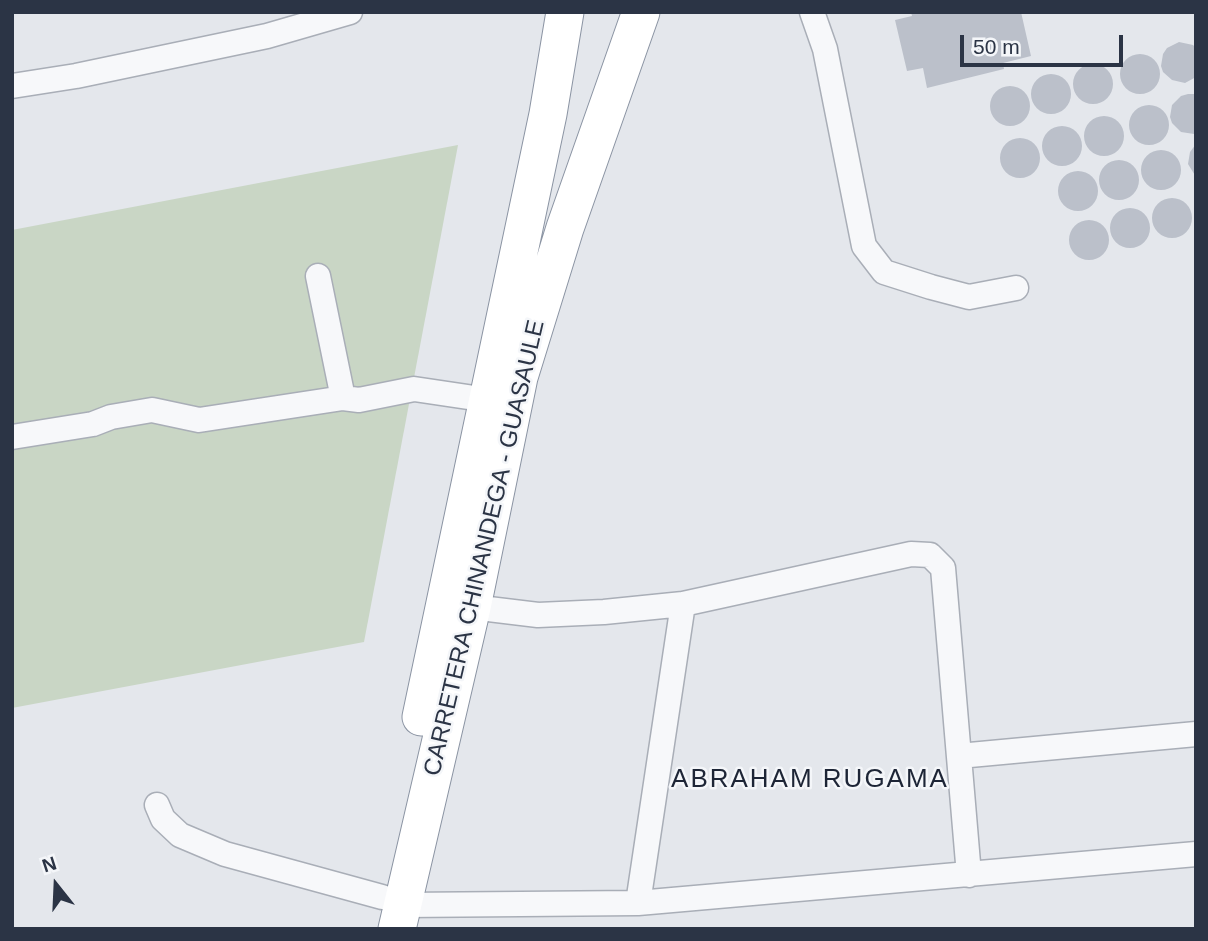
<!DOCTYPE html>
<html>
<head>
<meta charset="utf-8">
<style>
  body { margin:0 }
  #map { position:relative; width:1208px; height:941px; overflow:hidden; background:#e4e7ec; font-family:Arial,sans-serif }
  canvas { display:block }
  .frame { position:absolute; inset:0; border:14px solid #2b3445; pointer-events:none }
  .north { position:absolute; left:21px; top:850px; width:70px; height:70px; -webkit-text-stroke:5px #f4f6f9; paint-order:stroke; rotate:342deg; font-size:19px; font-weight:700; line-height:28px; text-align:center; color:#2b3445 }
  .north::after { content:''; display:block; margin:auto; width:24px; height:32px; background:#2b3445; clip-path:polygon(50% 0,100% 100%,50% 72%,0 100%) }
  .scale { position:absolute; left:960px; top:35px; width:163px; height:32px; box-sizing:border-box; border:4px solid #2b3445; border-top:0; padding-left:9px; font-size:21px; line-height:24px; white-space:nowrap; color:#2b3445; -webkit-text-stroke:5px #f4f6f9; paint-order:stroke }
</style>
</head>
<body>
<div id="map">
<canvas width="1208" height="941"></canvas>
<div class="frame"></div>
<div class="north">N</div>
<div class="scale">50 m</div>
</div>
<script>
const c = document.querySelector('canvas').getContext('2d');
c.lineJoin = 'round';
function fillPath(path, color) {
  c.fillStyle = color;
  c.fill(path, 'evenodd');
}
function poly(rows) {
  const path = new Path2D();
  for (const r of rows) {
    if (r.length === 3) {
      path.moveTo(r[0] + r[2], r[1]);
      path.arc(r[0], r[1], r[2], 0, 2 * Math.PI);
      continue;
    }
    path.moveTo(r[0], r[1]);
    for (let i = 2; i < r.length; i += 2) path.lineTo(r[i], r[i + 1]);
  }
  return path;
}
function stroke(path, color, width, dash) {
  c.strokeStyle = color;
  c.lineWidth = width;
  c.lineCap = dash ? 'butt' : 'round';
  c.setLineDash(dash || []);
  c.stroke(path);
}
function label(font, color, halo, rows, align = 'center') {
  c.font = font + ' Arial,sans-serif';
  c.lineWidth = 5;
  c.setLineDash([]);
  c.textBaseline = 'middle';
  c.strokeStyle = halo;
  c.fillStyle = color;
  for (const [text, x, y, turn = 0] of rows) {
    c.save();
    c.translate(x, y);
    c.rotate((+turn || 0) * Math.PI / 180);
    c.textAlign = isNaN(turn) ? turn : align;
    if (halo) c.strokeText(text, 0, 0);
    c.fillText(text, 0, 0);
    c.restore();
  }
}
fillPath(poly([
  [458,145,364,642,12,708,12,230]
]), '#c9d6c5');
fillPath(poly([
  [911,12,1021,12,1031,56,1003,63,1004,69,927,88,923,68,907,71,895,20,912,16],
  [1179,42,1193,45,1196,48,1196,77,1185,83,1172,80,1163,72,1161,66,1163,54,1167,48],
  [1140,74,20],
  [1093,84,20],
  [1051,94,20],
  [1010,106,20],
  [1188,94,1196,94,1196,134,1194,134,1181,132,1172,123,1170,117,1172,105,1181,96],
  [1149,125,20],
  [1104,136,20],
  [1062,146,20],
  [1020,158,20],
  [1196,144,1196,177,1188,164,1190,152],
  [1161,170,20],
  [1119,180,20],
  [1078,191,20],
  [1172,218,20],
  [1130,228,20],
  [1089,240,20]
]), '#bbc0ca');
const minor = poly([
  [812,12,825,49,864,246,884,272,931,287,969,297,1016,288],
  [12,86,76,76,267,36,350,12],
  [318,276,343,398,359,400,414,389,488,400],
  [12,437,93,424,111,417,152,410,199,420,343,398],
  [472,607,538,615,604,612,683,604,911,554,930,555,943,568,969,875],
  [959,756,1196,734],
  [157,805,163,819,180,835,225,854,382,897],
  [638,903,683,604],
  [403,905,638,903,1196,854]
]);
const highway = poly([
  [421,717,548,114,565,12],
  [397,929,472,607,519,377,565,228,641,12]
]);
stroke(minor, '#a9aeb7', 27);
stroke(highway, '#8b94a3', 39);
stroke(minor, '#f7f8fa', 24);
stroke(highway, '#fff', 37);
label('24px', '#2b3445', '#f4f6f9', [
  ["CARRETERA CHINANDEGA - GUASAULE",485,548,-77]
]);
c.letterSpacing = '2px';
label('26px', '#1d2536', '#f4f6f9', [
  ["ABRAHAM RUGAMA",810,780]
]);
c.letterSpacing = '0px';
</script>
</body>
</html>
